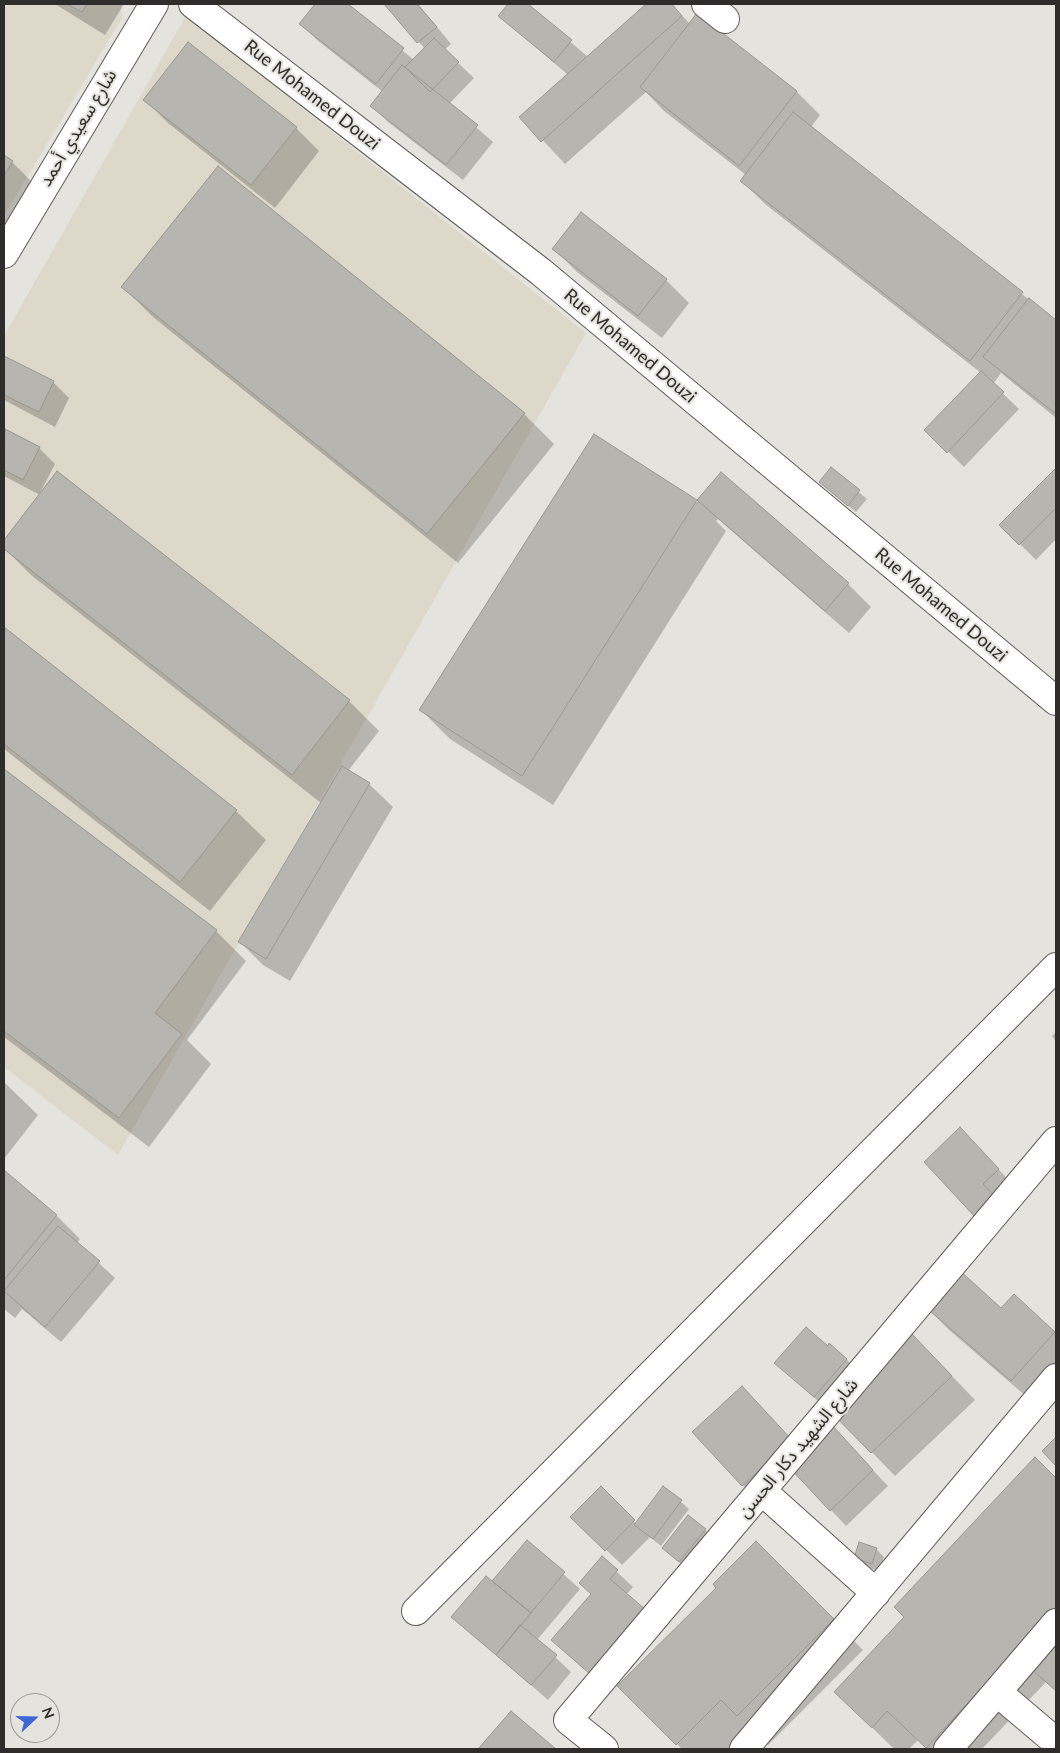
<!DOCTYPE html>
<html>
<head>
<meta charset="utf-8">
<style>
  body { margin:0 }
  #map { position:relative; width:1060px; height:1753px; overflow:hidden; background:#e5e3dd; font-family:Lato,sans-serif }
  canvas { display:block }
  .frame { position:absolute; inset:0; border:5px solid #2e2d2b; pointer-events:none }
  .north { position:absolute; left:10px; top:1693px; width:50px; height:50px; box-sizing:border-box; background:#e5e3dd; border:1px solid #9c9a96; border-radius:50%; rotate:69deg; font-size:14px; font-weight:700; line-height:20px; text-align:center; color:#2e2d2b }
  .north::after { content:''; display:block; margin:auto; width:18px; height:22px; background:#3d66d7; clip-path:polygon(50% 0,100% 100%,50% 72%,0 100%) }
</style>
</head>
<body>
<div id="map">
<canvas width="1060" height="1753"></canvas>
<div class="frame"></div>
<div class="north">N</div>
</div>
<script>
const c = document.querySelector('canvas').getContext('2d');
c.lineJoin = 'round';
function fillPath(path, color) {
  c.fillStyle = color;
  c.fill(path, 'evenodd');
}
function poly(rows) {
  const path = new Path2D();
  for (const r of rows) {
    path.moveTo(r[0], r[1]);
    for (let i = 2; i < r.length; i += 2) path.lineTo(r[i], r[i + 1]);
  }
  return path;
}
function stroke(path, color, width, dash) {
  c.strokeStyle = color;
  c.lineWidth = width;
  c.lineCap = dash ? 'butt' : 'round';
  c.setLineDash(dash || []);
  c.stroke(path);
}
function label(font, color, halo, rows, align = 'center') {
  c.font = font + ' Lato,"Noto Sans Arabic",sans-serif';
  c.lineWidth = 4;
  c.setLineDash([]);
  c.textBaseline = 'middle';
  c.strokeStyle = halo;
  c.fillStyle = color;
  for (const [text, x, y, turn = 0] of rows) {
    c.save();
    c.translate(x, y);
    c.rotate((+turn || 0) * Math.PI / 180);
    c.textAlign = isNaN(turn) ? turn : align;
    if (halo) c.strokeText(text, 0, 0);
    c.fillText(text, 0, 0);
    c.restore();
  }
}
fillPath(poly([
  [4,4,121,4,122,18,4,216],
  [186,16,586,333,118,1155,4,1067,4,336]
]), '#ded8cb');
fillPath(poly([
  [55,4,124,4,105,35],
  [317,4,346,4,414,60,425,49,386,4,418,4,451,44,444,50,474,78,449,104,493,142,463,180,388,122,372,106,383,92,317,40,301,24],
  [510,4,526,4,588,57,647,4,671,4,690,24,698,15,797,92,820,115,811,127,1056,321,1056,418,1001,373,993,384,1019,409,964,467,926,430,981,373,765,204,742,181,746,175,664,111,646,92,565,164,521,117,568,75,500,16],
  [145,100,296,128,319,151,275,208,168,123],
  [4,157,12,162,35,185,4,229],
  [554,249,666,280,689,303,662,338,577,272],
  [123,287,524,414,554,444,458,563,153,317],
  [5,358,53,382,69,398,55,427,4,400],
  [4,428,39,448,55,464,40,493,349,701,379,731,348,771,369,784,393,807,290,981,263,965,240,942,321,803,31,575,4,548,4,542,40,495,4,476],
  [594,435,697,502,721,474,848,584,871,607,849,633,718,519,716,521,726,531,553,805,450,739,421,710],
  [831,469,867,499,856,512,820,482],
  [1056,470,1056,539,1036,560,1001,525],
  [4,629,236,811,266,840,210,911,4,749],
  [4,770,216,931,246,961,187,1040,211,1064,149,1147,4,1037],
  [1056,1032,1056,1042,1052,1036],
  [4,1082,38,1115,4,1159],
  [976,1145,1014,1186,998,1201,1011,1216,992,1233,977,1217],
  [4,1171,57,1216,80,1239,77,1243,115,1278,61,1342,22,1309,15,1318,4,1309],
  [1014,1295,1056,1334,1056,1380,1035,1404,948,1329,925,1305,1001,1310],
  [828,1348,846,1359,862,1375,935,1358,975,1400,895,1476,832,1411,830,1412,776,1363],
  [742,1388,803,1453,847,1443,888,1486,846,1526,793,1469,759,1501,743,1485],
  [1035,1459,1056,1479,1056,1691,1046,1682,982,1749,928,1749,918,1740,909,1749,894,1749,836,1692,906,1617],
  [664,1487,689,1509,661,1546,650,1537,622,1565,572,1517,601,1488,636,1524],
  [705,1530,713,1537,687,1569,663,1548],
  [527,1542,580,1589,537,1640,571,1672,548,1700,453,1617,492,1583],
  [756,1543,863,1650,768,1745,751,1729,731,1749,682,1749,619,1686,717,1588],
  [876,1549,884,1557,879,1571,863,1566,855,1558],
  [602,1558,633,1587,626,1595,607,1689,552,1640,592,1595],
  [511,1713,554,1749,479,1749]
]), '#0003');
const building = poly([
  [67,4,87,4,82,12,67,4],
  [315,4,348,4,404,48,376,84,299,24,315,4],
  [384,4,417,4,437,27,417,43,384,4],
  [508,4,528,4,572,40,554,62,498,16,508,4],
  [646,4,672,4,682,16,541,142,519,117,646,4],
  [697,13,797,91,739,166,640,87,697,13],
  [434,38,459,62,430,92,405,67,434,38],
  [188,42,297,127,251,185,143,100,188,42],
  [402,65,478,125,446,165,370,106,402,65],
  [793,112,1023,292,970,361,740,181,793,112],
  [4,155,13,161,4,175,4,155],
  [218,166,525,413,427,534,121,287,218,166],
  [581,212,667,279,638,316,552,249,581,212],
  [1029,298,1056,320,1056,414,983,357,1029,298],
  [4,356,54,381,39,412,4,395,4,356],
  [981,371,1004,392,947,453,924,430,981,371],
  [5,429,40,447,23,480,4,470,5,429],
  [594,434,697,500,522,776,419,710,594,434],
  [831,467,860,490,848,506,819,482,831,467],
  [1056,468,1056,508,1019,545,999,525,1056,468],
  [57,471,350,700,292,775,4,549,4,540,57,471],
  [721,472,849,583,825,611,697,500,721,472],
  [4,627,237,810,180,882,4,744,4,627],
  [342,766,370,783,266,959,238,942,342,766],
  [4,769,217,930,155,1013,182,1034,119,1118,4,1031,4,769],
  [960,1127,999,1169,983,1184,997,1199,976,1218,924,1162,960,1127],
  [4,1170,57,1215,4,1280,4,1170],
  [58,1226,100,1261,45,1327,4,1291,58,1226],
  [957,1268,1001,1308,1014,1294,1055,1332,1011,1381,923,1305,957,1268],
  [806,1327,828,1346,829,1343,847,1359,814,1397,774,1363,806,1327],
  [911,1333,952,1376,871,1453,830,1411,911,1333],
  [742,1386,792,1440,742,1486,692,1432,742,1386],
  [832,1425,873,1470,830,1511,788,1466,832,1425],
  [1056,1437,1056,1466,1042,1451,1056,1437],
  [1035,1457,1056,1478,1056,1609,926,1748,887,1711,872,1728,834,1692,904,1617,894,1607,1035,1457],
  [601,1486,635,1520,605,1551,570,1517,601,1486],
  [663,1486,682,1500,653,1539,634,1525,663,1486],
  [688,1515,706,1529,679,1562,662,1548,688,1515],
  [527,1540,565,1572,531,1613,492,1581,527,1540],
  [756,1541,834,1619,737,1716,721,1700,676,1745,617,1686,716,1588,713,1584,756,1541],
  [859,1542,877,1548,872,1564,854,1558,859,1542],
  [602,1556,618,1570,610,1579,646,1610,590,1674,551,1640,591,1594,579,1583,602,1556],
  [486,1576,531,1613,496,1655,451,1617,486,1576],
  [520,1625,557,1655,531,1685,496,1655,520,1625],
  [1056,1633,1056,1691,1027,1665,1056,1633],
  [511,1711,556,1749,478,1749,511,1711]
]);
fillPath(building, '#b7b5af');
stroke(building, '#9a9791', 1);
const minor = poly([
  [193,4,541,272,1056,701],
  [706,4,725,19],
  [762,1491,876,1593],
  [416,1611,1056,967],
  [997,1692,1056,1742],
  [604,1749,568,1720,1056,1141],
  [744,1749,1056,1378],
  [948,1749,1056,1623]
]);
const tertiary = poly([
  [4,254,154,4]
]);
stroke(minor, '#605d58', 30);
stroke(tertiary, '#605d58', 30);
stroke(minor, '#fff', 28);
stroke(tertiary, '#fff', 28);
label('18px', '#2e2d2b', '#e5e3dd', [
  ["Rue Mohamed Douzi",312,95,38],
  ["شارع سعيدي أحمد",78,128,-59],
  ["Rue Mohamed Douzi",630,346,40],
  ["Rue Mohamed Douzi",941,605,40],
  ["شارع الشهيد دكار الحسن",798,1448,-50]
]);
</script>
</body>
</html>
